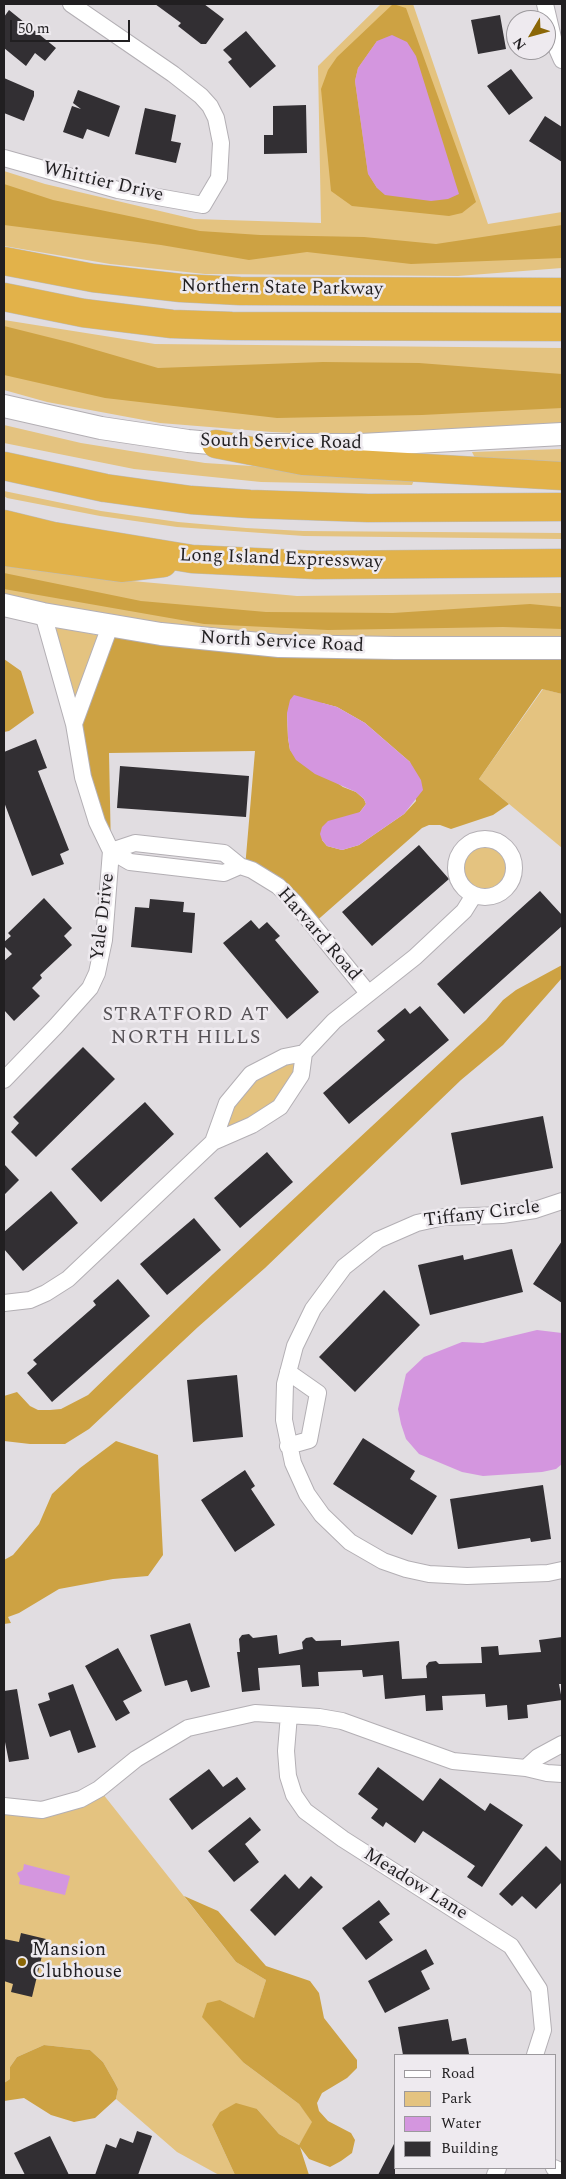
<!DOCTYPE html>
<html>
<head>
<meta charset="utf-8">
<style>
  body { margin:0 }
  #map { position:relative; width:566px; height:2179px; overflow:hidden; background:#e1dde1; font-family:Spectral,serif }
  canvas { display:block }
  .frame { position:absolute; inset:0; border:5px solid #211f21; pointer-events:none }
  .legend { position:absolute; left:394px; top:2054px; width:162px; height:115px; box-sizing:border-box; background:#eeeaef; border:1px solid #9c999d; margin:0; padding:6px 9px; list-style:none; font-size:15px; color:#211f21 }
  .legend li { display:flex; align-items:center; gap:10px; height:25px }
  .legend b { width:25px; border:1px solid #9c999d }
  .north { position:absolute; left:506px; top:10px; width:50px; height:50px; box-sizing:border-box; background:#eeeaef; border:1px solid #9c999d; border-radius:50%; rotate:233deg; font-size:14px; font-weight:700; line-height:20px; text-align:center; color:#211f21 }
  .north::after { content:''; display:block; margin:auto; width:18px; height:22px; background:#8b6707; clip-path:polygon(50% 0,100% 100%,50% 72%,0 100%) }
  .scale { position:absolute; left:10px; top:20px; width:120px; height:22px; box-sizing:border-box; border:2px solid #211f21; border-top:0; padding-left:6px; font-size:15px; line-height:18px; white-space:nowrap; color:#211f21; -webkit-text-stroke:4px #eeeaef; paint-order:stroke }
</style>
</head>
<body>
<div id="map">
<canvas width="566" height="2179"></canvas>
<div class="frame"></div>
<ul class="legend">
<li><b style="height:6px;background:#fff"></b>Road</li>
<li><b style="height:14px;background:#e4c380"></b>Park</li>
<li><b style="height:14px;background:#d496df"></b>Water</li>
<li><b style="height:14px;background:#322f33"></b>Building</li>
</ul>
<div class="north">N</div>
<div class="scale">50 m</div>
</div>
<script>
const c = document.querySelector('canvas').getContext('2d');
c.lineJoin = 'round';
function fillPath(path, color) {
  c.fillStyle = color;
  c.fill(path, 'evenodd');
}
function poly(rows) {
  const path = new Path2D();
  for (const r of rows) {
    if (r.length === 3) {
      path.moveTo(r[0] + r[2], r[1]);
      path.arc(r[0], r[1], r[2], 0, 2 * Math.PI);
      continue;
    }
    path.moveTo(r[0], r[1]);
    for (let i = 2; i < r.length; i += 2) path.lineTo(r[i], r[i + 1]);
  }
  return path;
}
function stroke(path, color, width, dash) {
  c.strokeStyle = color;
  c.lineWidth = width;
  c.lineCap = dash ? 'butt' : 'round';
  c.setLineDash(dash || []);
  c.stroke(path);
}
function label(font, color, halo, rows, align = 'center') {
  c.font = font + ' Spectral,serif';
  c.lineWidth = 5;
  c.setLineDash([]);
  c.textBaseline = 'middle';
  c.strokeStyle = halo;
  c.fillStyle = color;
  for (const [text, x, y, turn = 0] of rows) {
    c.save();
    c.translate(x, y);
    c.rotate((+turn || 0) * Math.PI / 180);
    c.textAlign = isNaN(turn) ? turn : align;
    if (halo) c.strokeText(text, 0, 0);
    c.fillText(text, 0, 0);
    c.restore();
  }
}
fillPath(poly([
  [381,4,413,4,488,224,562,212,562,268,458,276,205,274,110,264,4,246,4,171,45,184,194,219,321,223,318,66],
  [4,320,155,344,562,348,562,423,352,436,272,432,160,423,47,402,4,390],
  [4,425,81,443,205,463,346,472,414,480,412,485,261,482,134,469,4,443],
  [562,449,562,467,476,460,472,452],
  [4,491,101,511,178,522,246,528,303,531,562,533,562,539,304,536,177,527,100,516,7,498,4,496],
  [4,564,110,579,297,596,562,593,562,636,302,639,138,622,4,596],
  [52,625,101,636,76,710],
  [543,689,562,694,562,848,479,779],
  [485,868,29],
  [304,1053,280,1107,213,1142,251,1074],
  [99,1789,236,1962,266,1980,254,2019,220,2000,244,2063,299,2104,313,2122,299,2145,279,2134,257,2109,212,2125,235,2175,219,2175,177,2152,116,2099,118,2089,115,2083,103,2062,90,2050,44,2045,17,2057,10,2067,10,2079,4,2083,4,1806,17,1808]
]), '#e4c380');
fillPath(poly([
  [393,4,406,8,476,202,462,213,449,216,352,206,331,191,321,89,328,70,337,57],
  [377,41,377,188,368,173,355,81,358,68],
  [4,184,53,200,200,231,260,235,364,237,436,244,562,225,562,258,411,264,307,252,249,260,161,245,4,225],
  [4,326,72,343,158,368,323,362,419,363,562,374,562,408,422,415,277,418,105,398,4,375],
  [4,573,141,601,266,612,393,613,530,604,562,607,562,629,503,627,328,630,204,624,4,589],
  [110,626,161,634,562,648,562,694,542,689,479,779,509,804,493,815,451,829,440,825,429,825,422,828,313,924,245,868,255,751,109,753,111,851,74,724],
  [322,703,337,707,365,723,410,762,416,801,404,814,359,845,342,850,327,846,322,840,360,812,366,804,364,799,356,792,343,787,290,750,288,738,287,713],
  [4,659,21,671,34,713,9,731,4,732],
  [562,965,562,978,503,1045,461,1080,265,1268,198,1327,89,1429,65,1444,30,1444,4,1441,4,1396,17,1392,30,1406,38,1410,50,1410,61,1409,88,1395,213,1274,486,1020,503,1000,516,990],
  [116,1441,158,1455,163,1555,148,1576,113,1579,59,1589,19,1613,8,1617,11,1623,4,1624,4,1560,13,1555,39,1524,52,1494,80,1468],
  [184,1896,218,1911,266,1966,310,1981,319,1993,324,2018,357,2060,357,2068,347,2078,322,2093,317,2103,319,2111,328,2121,351,2133,355,2140,352,2153,341,2161,330,2167,309,2159,300,2147,309,2175,235,2175,212,2125,220,2112,236,2103,257,2109,279,2134,299,2145,312,2122,299,2104,244,2063,202,2017,207,2003,220,2000,254,2018,266,1980,236,1962],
  [44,2045,90,2050,103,2062,115,2083,118,2089,116,2099,95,2118,74,2122,51,2115,24,2098,4,2101,4,2083,10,2079,10,2067,17,2057]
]), '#cda243');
fillPath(poly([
  [392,35,407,42,416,56,459,194,448,199,431,201,385,195,377,188,368,174,355,81,358,68,377,41],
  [294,695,337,707,365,723,410,762,421,780,423,790,404,814,359,845,342,850,327,846,322,840,320,834,322,827,328,821,360,812,366,804,364,799,356,792,315,774,296,760,290,750,288,738,287,713,290,700],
  [537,1330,562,1333,562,1464,556,1469,542,1472,483,1476,462,1472,419,1454,406,1439,401,1424,398,1409,406,1374,424,1357,462,1342,483,1343],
  [24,1864,70,1876,65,1895,19,1884,20,1879,17,1873,23,1870]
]), '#d496df');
fillPath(poly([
  [155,4,204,4,224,19,206,44,201,44,178,26,181,23],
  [9,10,56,48,45,61,35,53,26,66,4,48,4,17],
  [500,15,506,49,478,54,471,20],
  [246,31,276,66,250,88,228,62,232,59,223,50],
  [511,69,533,98,509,115,487,86],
  [4,78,34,91,34,96,24,121,4,113],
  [78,90,120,106,109,137,87,129,83,139,63,132,72,106,81,109,73,103],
  [306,105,307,153,264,154,264,135,273,135,273,106],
  [145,108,176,115,171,141,181,143,176,163,135,154],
  [545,116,562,127,562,162,529,141],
  [36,739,47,768,38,771,69,850,60,854,64,864,32,876,4,802,4,752],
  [120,766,249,776,246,817,117,808],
  [419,845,449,879,372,946,342,912],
  [540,891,562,915,562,926,464,1014,437,984],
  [44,898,72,928,64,936,72,945,40,975,42,978,32,988,40,996,14,1021,4,1010,4,961,12,954,4,946,4,942,11,936,8,933],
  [150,899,184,902,183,912,195,913,192,953,131,947,135,907,149,908],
  [251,920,259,929,267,922,280,936,275,940,319,992,287,1019,223,943],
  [420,1006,449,1040,349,1124,323,1093,385,1040,377,1031,405,1008,410,1014],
  [83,1047,115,1079,36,1157,11,1132,19,1123,13,1117],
  [145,1102,174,1134,101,1202,71,1169],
  [543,1116,553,1168,461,1185,451,1133],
  [267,1152,293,1182,240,1228,214,1198],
  [4,1164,19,1180,4,1195],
  [51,1191,78,1223,23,1271,4,1249,4,1232],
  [194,1218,221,1250,167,1295,140,1264],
  [562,1241,562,1303,533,1284],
  [512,1249,523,1292,430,1315,418,1265,463,1255,464,1260],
  [118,1279,150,1316,52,1402,27,1373,37,1364,33,1360,96,1305,93,1301],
  [384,1290,420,1325,355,1392,319,1357],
  [237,1375,243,1437,193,1442,187,1380],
  [363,1438,415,1471,410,1479,437,1496,412,1535,333,1484],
  [245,1470,255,1486,251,1489,275,1525,235,1552,201,1500],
  [543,1485,551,1539,531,1542,530,1538,458,1549,450,1499],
  [190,1623,210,1687,191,1692,187,1680,165,1686,150,1635],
  [249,1634,253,1638,277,1635,279,1654,303,1649,302,1642,306,1638,312,1637,316,1641,341,1640,341,1646,399,1641,402,1679,427,1678,426,1666,429,1662,436,1661,439,1664,482,1663,481,1647,498,1646,499,1655,541,1652,539,1640,562,1637,562,1684,559,1684,562,1700,527,1705,528,1718,508,1720,507,1705,486,1707,485,1694,442,1696,443,1710,426,1711,425,1695,385,1699,383,1675,363,1677,362,1670,318,1672,319,1686,302,1687,300,1665,258,1668,260,1690,242,1692,237,1652,240,1652,239,1639,242,1635],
  [118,1648,142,1691,123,1701,130,1713,116,1721,85,1666],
  [73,1684,96,1747,78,1753,70,1730,50,1737,38,1704,50,1700,48,1693],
  [17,1689,29,1759,9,1762,5,1742,4,1743,4,1691],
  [378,1767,423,1801,440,1778,485,1811,490,1803,523,1825,482,1887,467,1877,475,1866,423,1831,415,1843,386,1822,383,1827,371,1818,378,1809,358,1794],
  [209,1769,223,1787,237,1777,246,1789,192,1830,169,1799],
  [250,1817,261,1830,245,1844,259,1862,234,1882,208,1851],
  [546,1846,562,1862,562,1882,536,1909,522,1896,512,1906,499,1894],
  [285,1874,299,1889,311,1876,323,1887,275,1936,250,1910],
  [379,1900,390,1914,379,1922,393,1940,366,1960,342,1928],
  [21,1933,46,1939,32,1997,11,1992,13,1984,4,1981,4,1939,19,1942],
  [426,1949,434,1964,421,1971,430,1989,385,2013,368,1981],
  [448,2019,452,2041,466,2038,469,2054,403,2055,398,2027],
  [137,2131,152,2136,138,2175,95,2175,106,2144,116,2148,120,2138,133,2143],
  [50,2136,69,2175,25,2175,14,2153],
  [395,2142,395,2175,378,2175]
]), '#322f33');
const minor = poly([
  [545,4,554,42,562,60],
  [4,158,118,190,203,205,219,178,221,143,216,118,210,106,201,96,173,74,71,4],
  [74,724,110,626],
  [485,868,29],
  [135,843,224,853,240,866,224,873,130,862,111,851,135,843],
  [240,866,252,870,278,886,295,903,368,993],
  [304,1053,284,1057,251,1074,227,1103,213,1142,252,1125,280,1107,301,1075,304,1053,334,1021,415,957,464,911,474,895],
  [4,1080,56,1026,90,988,97,973,104,940,111,851,97,822,83,777,74,724,43,614],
  [562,1201,535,1210,502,1215,444,1217,417,1223,378,1240,344,1267,313,1309,295,1346,285,1384,284,1420,293,1463,307,1494,322,1515,350,1542,383,1561,406,1569,429,1574,467,1576,548,1573,562,1570],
  [4,1303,30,1300,46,1293,68,1279,213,1142],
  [288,1372,318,1393,309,1440,288,1446],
  [289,1715,286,1751,288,1776,294,1795,305,1811,343,1839,511,1946,539,1989,543,2030,535,2055],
  [526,1768,538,1757,562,1744],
  [4,1806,42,1810,81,1799,99,1789,136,1759,188,1728,255,1713,319,1717,342,1721,453,1761,526,1768,547,1773,562,1774],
  [554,2168,562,2172],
  [495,2175,498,2168]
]);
const secondary = poly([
  [4,406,101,428,188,441,232,445],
  [264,445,361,445,562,434],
  [4,605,43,614,161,634,279,646,395,648,562,648]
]);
const motorway = poly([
  [4,261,93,278,181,288,240,291,562,292],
  [4,297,83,313,172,324,232,326,562,327],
  [216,444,303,461,562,476],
  [4,466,105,488,191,500,250,504,368,508,562,507],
  [4,524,53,536,192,559,316,565,562,563],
  [4,552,121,568,163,563]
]);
stroke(minor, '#b3afb4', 18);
stroke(secondary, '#b3afb4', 24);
stroke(motorway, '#bcbcbc', 29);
stroke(minor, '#fff', 16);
stroke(secondary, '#fff', 22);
stroke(motorway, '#e2b24a', 28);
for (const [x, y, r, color] of [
  [22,1962,5,"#8b6707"]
]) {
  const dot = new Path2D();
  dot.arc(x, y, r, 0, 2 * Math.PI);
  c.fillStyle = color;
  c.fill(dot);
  stroke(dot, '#eeeaef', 2);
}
label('19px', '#211f21', '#eeeaef', [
  ["Whittier Drive",103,183,13],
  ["Northern State Parkway",282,289,1],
  ["South Service Road",281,443,1],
  ["Long Island Expressway",281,560,2],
  ["North Service Road",282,643,3],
  ["Yale Drive",104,917,-83],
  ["Harvard Road",318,935,49],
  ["Tiffany Circle",482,1215,-7],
  ["Meadow Lane",415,1885,32]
]);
label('19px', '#211f21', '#eeeaef', [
  ["Mansion",32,1951],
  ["Clubhouse",32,1973]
], 'left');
c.letterSpacing = '1px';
label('20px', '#565256', '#eeeaef', [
  ["STRATFORD AT",186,1016],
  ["NORTH HILLS",186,1039]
]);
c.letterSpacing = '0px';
</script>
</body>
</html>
